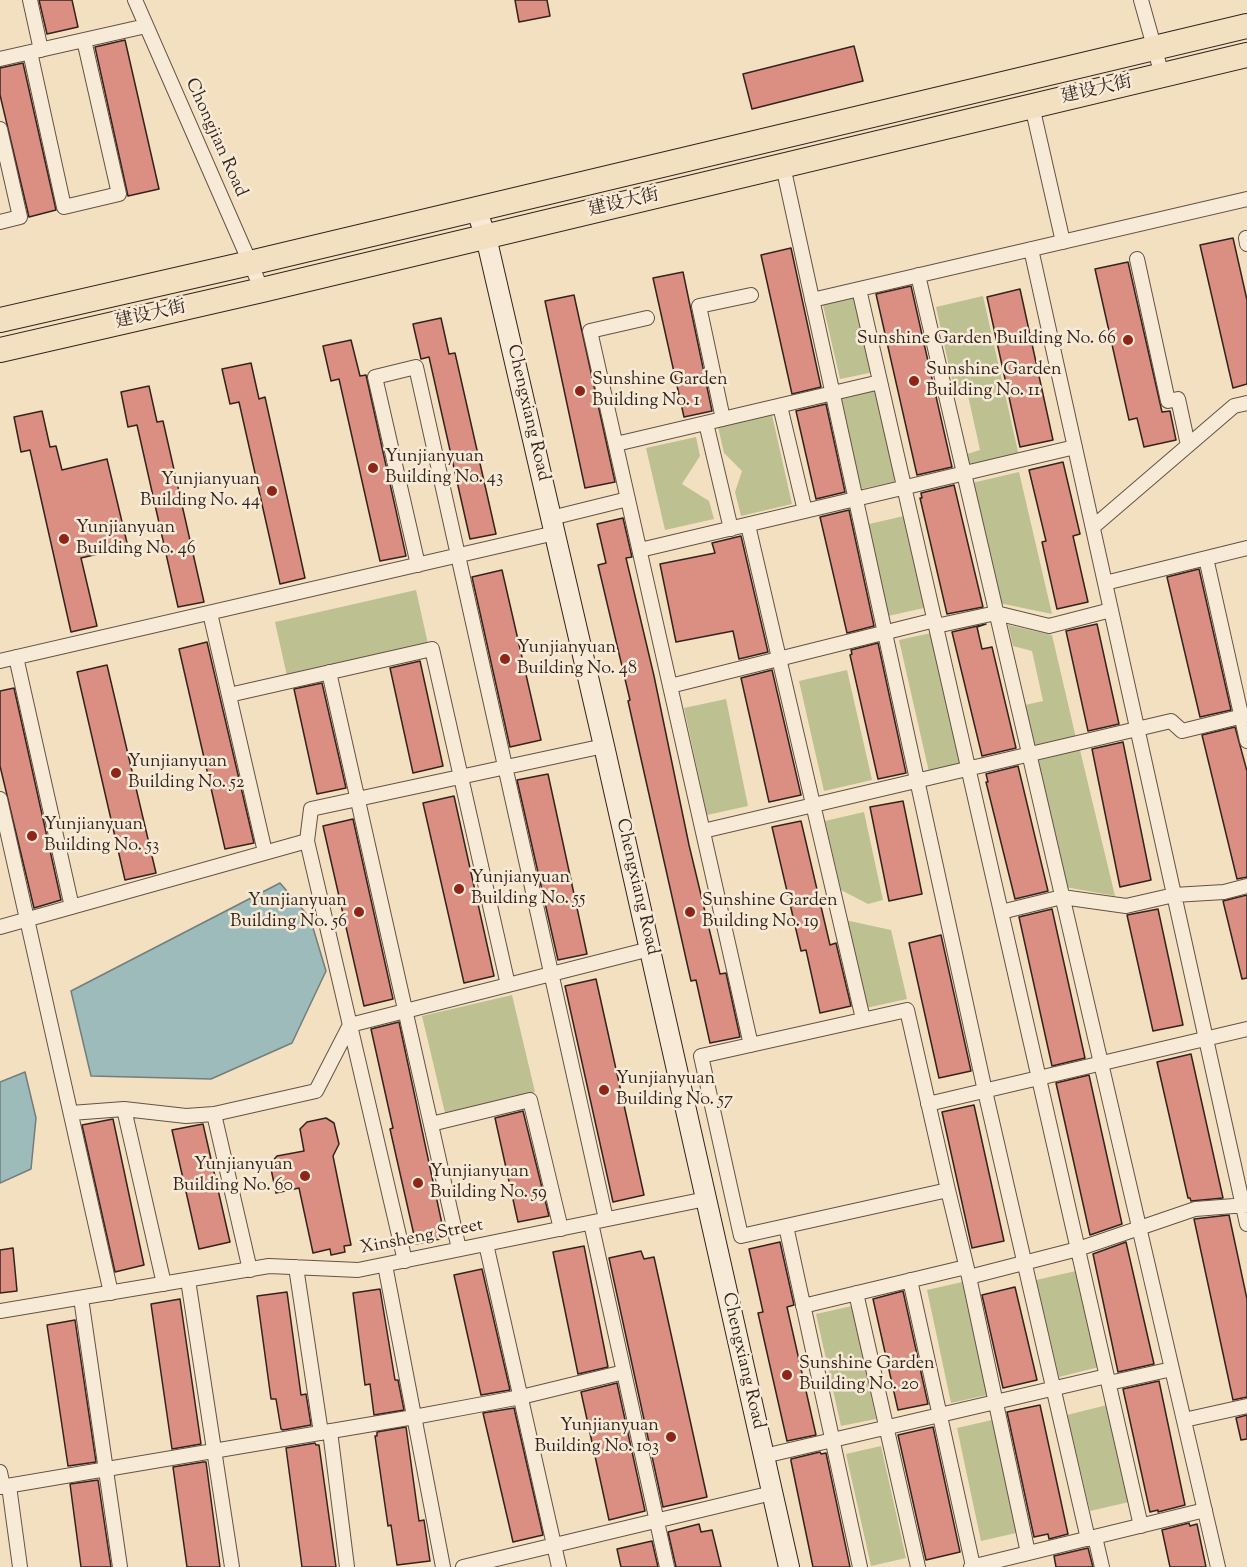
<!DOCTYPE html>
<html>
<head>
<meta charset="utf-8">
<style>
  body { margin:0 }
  canvas { display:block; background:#f2e0c1 }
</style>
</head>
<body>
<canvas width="1247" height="1567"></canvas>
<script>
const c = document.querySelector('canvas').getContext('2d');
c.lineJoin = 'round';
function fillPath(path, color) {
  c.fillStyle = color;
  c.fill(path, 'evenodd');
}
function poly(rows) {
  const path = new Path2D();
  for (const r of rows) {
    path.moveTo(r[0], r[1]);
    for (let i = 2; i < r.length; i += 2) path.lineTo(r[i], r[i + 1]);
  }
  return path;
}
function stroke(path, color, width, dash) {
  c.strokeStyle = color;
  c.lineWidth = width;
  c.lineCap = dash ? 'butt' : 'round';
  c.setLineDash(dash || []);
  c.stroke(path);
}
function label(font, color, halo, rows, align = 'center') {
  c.font = font + ' "Sorts Mill Goudy","Noto Serif SC",serif';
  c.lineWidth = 5;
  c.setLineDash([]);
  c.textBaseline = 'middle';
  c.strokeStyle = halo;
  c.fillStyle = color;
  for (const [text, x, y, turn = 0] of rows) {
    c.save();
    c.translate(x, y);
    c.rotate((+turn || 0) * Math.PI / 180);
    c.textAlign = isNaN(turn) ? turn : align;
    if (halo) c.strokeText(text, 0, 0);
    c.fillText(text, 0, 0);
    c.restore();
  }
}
fillPath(poly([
  [983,296,1019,456,970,467,967,454,980,450,967,391,955,394,936,307],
  [857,297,874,372,840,379,823,305],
  [876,387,897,481,861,489,841,395],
  [772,415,792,504,741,516,735,492,742,471,724,453,718,427],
  [696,437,700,456,682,484,709,501,714,519,665,530,646,448],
  [1019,472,1052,614,999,603,972,483],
  [904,516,924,608,888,616,869,524],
  [416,590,428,644,287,676,275,622],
  [1008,625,1052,635,1076,738,1035,747,1025,705,1043,701,1032,651,1013,646],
  [931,633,961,765,929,772,899,640],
  [847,670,872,780,824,791,799,681],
  [726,699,748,806,707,815,684,708],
  [1080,750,1115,896,1065,887,1035,761],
  [864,812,883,900,868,904,841,890,825,821],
  [845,920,891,930,907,999,866,1008],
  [512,995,535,1092,445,1113,422,1016],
  [1076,1271,1099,1367,1059,1377,1036,1280],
  [962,1282,987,1395,951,1403,927,1290],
  [852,1306,876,1419,841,1426,816,1314],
  [1107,1405,1129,1502,1090,1511,1067,1415],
  [992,1420,1016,1533,981,1541,957,1428],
  [881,1446,906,1558,871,1566,846,1454]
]), '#bdc191');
const water = poly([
  [280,883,310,918,326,971,292,1043,211,1079,91,1076,71,991,280,883],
  [25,1072,36,1118,31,1169,0,1183,0,1082,25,1072]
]);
fillPath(water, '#9dbbba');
stroke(water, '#737e7b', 1.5);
const building = poly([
  [39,0,72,0,78,27,47,34,39,0],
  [515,0,547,0,550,16,519,22,515,0],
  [125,40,159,189,128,196,95,47,125,40],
  [854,46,863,81,752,109,743,74,854,46],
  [23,63,56,210,29,217,0,95,0,68,23,63],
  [1233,238,1247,300,1247,384,1233,388,1200,245,1233,238],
  [791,248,821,387,792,394,761,255,791,248],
  [1128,262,1162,412,1170,411,1176,440,1144,447,1137,418,1129,420,1095,269,1128,262],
  [683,272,712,411,684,417,653,278,683,272],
  [911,286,952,467,917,475,876,294,911,286],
  [1020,289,1053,440,1020,447,987,297,1020,289],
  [574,295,615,482,585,488,545,301,574,295],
  [441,318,449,354,455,353,496,534,470,539,429,357,421,359,413,324,441,318],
  [351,340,360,376,366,375,406,556,380,561,339,379,331,381,323,346,351,340],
  [251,363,259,399,265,397,305,578,280,584,239,402,230,404,222,369,251,363],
  [149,386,157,422,163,421,204,602,178,607,137,425,128,427,121,392,149,386],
  [826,404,845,492,816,499,796,411,826,404],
  [42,411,50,447,56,446,62,470,107,459,128,547,81,558,97,626,71,632,30,450,21,452,14,417,42,411],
  [1063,462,1080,534,1073,536,1088,602,1057,609,1042,542,1046,541,1029,470,1063,462],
  [954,485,983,607,947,614,920,498,922,498,921,493,954,485],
  [849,510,874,626,847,633,820,517,849,510],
  [623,518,632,557,626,558,654,676,689,845,720,974,726,973,740,1037,710,1043,696,980,691,981,628,701,630,700,598,565,606,563,597,524,623,518],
  [741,536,768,652,739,659,733,631,676,642,660,564,715,553,712,543,741,536],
  [1199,569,1231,710,1200,717,1167,577,1199,569],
  [502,570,541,740,510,747,472,577,502,570],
  [986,624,977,627,982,649,992,647,1016,748,982,756,952,632,986,624],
  [1097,624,1119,724,1088,731,1066,631,1097,624],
  [207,642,254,843,225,849,179,649,207,642],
  [878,643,906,773,878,779,850,655,852,654,851,650,878,643],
  [420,661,443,766,413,773,390,668,420,661],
  [107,665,156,873,125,880,77,672,107,665],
  [772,670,801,795,769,802,741,678,772,670],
  [322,683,346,788,317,794,294,689,322,683],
  [14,688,61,900,34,908,0,766,0,691,14,688],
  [1235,727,1247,771,1247,877,1237,879,1202,735,1235,727],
  [1123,742,1151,880,1120,887,1092,749,1123,742],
  [1018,766,1048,891,1015,899,986,782,988,782,986,774,1018,766],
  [548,774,587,954,558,960,517,780,548,774],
  [454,796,494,976,464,983,423,803,454,796],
  [903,801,922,894,889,901,870,807,903,801],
  [353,819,393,999,364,1006,323,826,353,819],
  [801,821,830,945,836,943,851,1006,820,1013,806,950,801,951,772,827,801,821],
  [1247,895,1247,978,1242,979,1223,901,1247,895],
  [1052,909,1085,1058,1052,1066,1019,917,1052,909],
  [1158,909,1183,1025,1153,1031,1127,915,1158,909],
  [941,935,971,1071,939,1078,909,943,941,935],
  [596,979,644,1195,613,1202,565,986,596,979],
  [399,1022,445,1238,416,1244,390,1129,393,1128,371,1029,399,1022],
  [1191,1054,1223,1198,1191,1201,1190,1198,1188,1198,1157,1062,1191,1054],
  [1089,1075,1122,1224,1090,1235,1056,1083,1089,1075],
  [974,1105,1004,1241,972,1248,942,1112,974,1105],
  [523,1111,549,1216,518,1222,495,1118,523,1111],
  [326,1118,334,1123,339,1144,333,1156,351,1245,344,1246,345,1252,331,1255,330,1249,313,1253,299,1188,276,1193,270,1164,277,1156,304,1151,300,1129,307,1122,326,1118],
  [113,1119,144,1265,115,1272,82,1125,113,1119],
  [203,1124,230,1242,199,1249,172,1130,203,1124],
  [1229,1215,1247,1299,1247,1397,1233,1400,1194,1219,1229,1215],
  [780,1242,794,1305,787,1307,816,1435,787,1441,758,1313,763,1312,749,1249,780,1242],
  [1126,1242,1154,1364,1118,1372,1093,1254,1126,1242],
  [584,1246,608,1367,578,1374,553,1252,584,1246],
  [13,1248,17,1291,0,1293,0,1250,13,1248],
  [641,1251,644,1259,654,1257,707,1497,663,1507,609,1258,641,1251],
  [482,1269,510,1390,481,1395,454,1275,482,1269],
  [1015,1287,1037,1380,1003,1388,982,1295,1015,1287],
  [380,1289,395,1380,398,1380,404,1410,374,1415,370,1384,365,1385,353,1293,380,1289],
  [903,1291,928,1404,898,1410,873,1299,903,1291],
  [287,1292,301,1395,306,1394,311,1425,283,1430,281,1429,276,1399,271,1399,257,1296,287,1292],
  [180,1299,201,1444,172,1449,151,1304,180,1299],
  [75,1320,96,1462,68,1466,47,1325,75,1320],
  [1159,1381,1185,1505,1158,1512,1158,1510,1150,1512,1123,1389,1159,1381],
  [617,1383,645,1511,609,1520,581,1392,617,1383],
  [1040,1405,1068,1534,1049,1539,1048,1534,1034,1537,1007,1412,1040,1405],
  [514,1408,543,1535,513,1542,483,1413,514,1408],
  [1247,1415,1247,1439,1241,1440,1236,1418,1247,1415],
  [406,1427,419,1521,424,1520,430,1561,397,1565,391,1525,388,1526,375,1436,377,1436,377,1432,406,1427],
  [933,1427,960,1552,926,1560,898,1435,933,1427],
  [315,1443,316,1445,319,1445,336,1567,302,1567,286,1448,315,1443],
  [820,1452,821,1454,826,1453,850,1567,813,1567,791,1461,791,1459,820,1452],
  [203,1462,206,1462,220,1567,187,1567,173,1467,203,1462],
  [98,1480,111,1567,81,1567,70,1484,98,1480],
  [1189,1523,1190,1526,1197,1524,1206,1567,1170,1567,1162,1530,1189,1523],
  [699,1524,701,1532,712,1530,721,1567,676,1567,668,1532,699,1524],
  [652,1541,658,1567,621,1567,617,1549,652,1541],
  [1088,1548,1093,1567,1056,1567,1054,1556,1088,1548]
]);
fillPath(building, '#db8f83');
stroke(building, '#34231d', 1.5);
const minor = poly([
  [30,0,41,50],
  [135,0,262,290],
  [1141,0,1162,75],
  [30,52,64,207,119,194,84,40],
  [0,59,146,26],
  [1032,106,1063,242],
  [0,129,20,217,0,222],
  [783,166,985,1091,1088,1539],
  [1246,238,1247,244],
  [1031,249,1247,1224],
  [1137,259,1168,401,1178,399,1188,445],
  [918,275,1218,1567],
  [859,289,1141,1526],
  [812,300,1247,199],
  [647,318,590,331,751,1045],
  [780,406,805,511],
  [723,419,699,306,751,295],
  [706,423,731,529],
  [616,444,880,382],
  [551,518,628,499],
  [748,525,863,1019],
  [1093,527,1234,406,1247,403],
  [640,550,1075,447],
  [1206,558,1247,741],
  [418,565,375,377,416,367,606,1219],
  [1105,583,1247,548],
  [210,613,265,852],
  [936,626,996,613,1049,626,1111,610],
  [16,657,72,907],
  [0,661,555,533],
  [329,672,459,1249],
  [670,686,935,620],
  [229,695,432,649,508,985],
  [0,799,111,1293],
  [703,831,1171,721,1182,731,1247,715],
  [307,841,405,1261],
  [1001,912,1062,897,1126,906,1174,895,1224,892,1247,886],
  [0,927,307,841,311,809,604,746],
  [907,1010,948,1190,741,1236,701,1056,907,1010],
  [928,1104,1247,1029],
  [124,1109,164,1284],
  [71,1113,124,1109,186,1116,214,1114,316,1091,350,1025,650,949],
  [214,1114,250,1270],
  [431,1124,530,1100,561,1229],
  [948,1190,969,1277,1078,1249,1195,1209,1247,1205],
  [591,1223,667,1567],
  [786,1226,860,1567],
  [486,1244,559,1567],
  [385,1265,443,1567],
  [296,1267,321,1433],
  [969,1277,1028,1553],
  [188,1280,232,1567],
  [910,1280,973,1566],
  [856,1293,918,1567],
  [81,1298,120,1567],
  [803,1306,966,1267],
  [0,1311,269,1266,358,1270,706,1199],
  [1109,1383,1172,1369],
  [1184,1420,1247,1406],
  [330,1431,347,1567],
  [764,1456,1107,1376],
  [0,1472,3,1487],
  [9,1486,20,1567],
  [0,1487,414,1417,521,1397,624,1372],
  [1095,1537,1102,1567],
  [463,1567,772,1493],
  [971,1567,1205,1510]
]);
const secondary = poly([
  [476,209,486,237,604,746,789,1567]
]);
const trunk = poly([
  [0,320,250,263,1247,26],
  [0,350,262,290,1247,55]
]);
stroke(minor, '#645246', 16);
stroke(secondary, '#34231d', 22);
stroke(trunk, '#34231d', 26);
stroke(minor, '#f7ebd7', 14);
stroke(secondary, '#f7ebd7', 20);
stroke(trunk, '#f2e0c1', 24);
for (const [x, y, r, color] of [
  [1128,340,6,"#8f2418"],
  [914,381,6,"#8f2418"],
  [580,391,6,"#8f2418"],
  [373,468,6,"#8f2418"],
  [272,491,6,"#8f2418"],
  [64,539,6,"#8f2418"],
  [505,659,6,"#8f2418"],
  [116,773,6,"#8f2418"],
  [32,836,6,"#8f2418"],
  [459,889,6,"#8f2418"],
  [359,912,6,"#8f2418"],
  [690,912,6,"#8f2418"],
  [604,1090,6,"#8f2418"],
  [305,1176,6,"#8f2418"],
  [418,1183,6,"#8f2418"],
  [787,1375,6,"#8f2418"],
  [671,1437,6,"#8f2418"]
]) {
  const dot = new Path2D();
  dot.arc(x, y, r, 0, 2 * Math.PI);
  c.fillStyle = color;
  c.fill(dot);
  stroke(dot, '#f7ebd7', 2);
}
label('18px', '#34231d', '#f7ebd7', [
  ["建设大街",1097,91,-13],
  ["Chongjian Road",215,138,66],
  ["建设大街",624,204,-13],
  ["建设大街",151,316,-13],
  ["Chengxiang Road",527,413,77],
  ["Chengxiang Road",636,887,77],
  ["Xinsheng Street",422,1238,-11],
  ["Chengxiang Road",742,1361,77]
]);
label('18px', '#34231d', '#f7ebd7', [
  ["Sunshine Garden Building No. 66",1116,340,"right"],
  ["Sunshine Garden",926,371],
  ["Building No. 11",926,392],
  ["Sunshine Garden",592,381],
  ["Building No. 1",592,402],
  ["Yunjianyuan",385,458],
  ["Building No. 43",385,479],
  ["Yunjianyuan",260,481,"right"],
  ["Building No. 44",260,502,"right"],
  ["Yunjianyuan",76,529],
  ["Building No. 46",76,550],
  ["Yunjianyuan",517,649],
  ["Building No. 48",517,670],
  ["Yunjianyuan",128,763],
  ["Building No. 52",128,784],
  ["Yunjianyuan",44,826],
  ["Building No. 53",44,847],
  ["Yunjianyuan",471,879],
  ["Building No. 55",471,900],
  ["Yunjianyuan",347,902,"right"],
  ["Building No. 56",347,923,"right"],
  ["Sunshine Garden",702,902],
  ["Building No. 19",702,923],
  ["Yunjianyuan",616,1080],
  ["Building No. 57",616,1101],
  ["Yunjianyuan",293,1166,"right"],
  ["Building No. 60",293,1187,"right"],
  ["Yunjianyuan",430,1173],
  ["Building No. 59",430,1194],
  ["Sunshine Garden",799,1365],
  ["Building No. 20",799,1386],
  ["Yunjianyuan",659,1427,"right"],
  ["Building No. 103",659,1448,"right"]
], 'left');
</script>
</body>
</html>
